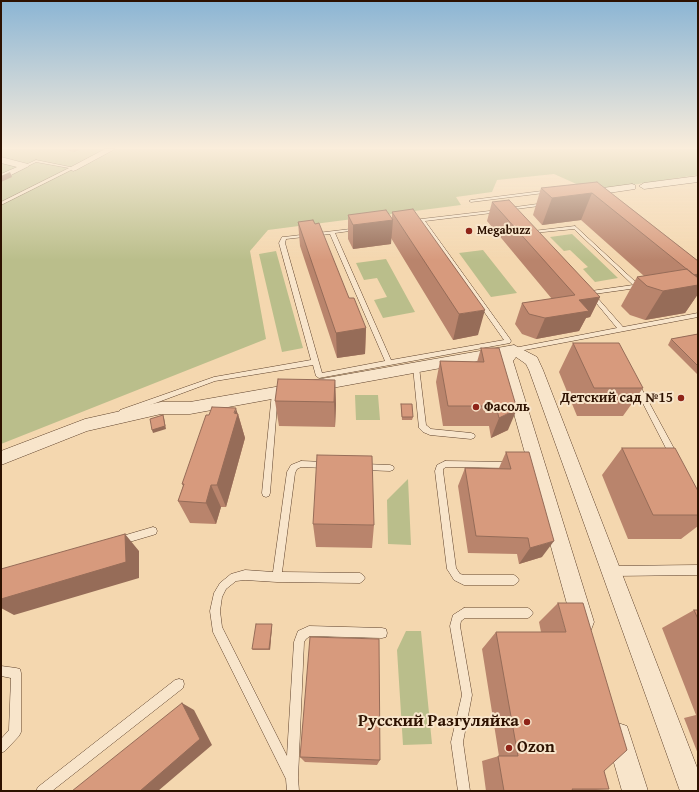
<!DOCTYPE html>
<html>
<head>
<meta charset="utf-8">
<style>
  body { margin:0 }
  #map { position:relative; width:699px; height:792px; overflow:hidden; background:#f4d7af; font-family:"Gentium Book Plus",serif }
  canvas { display:block }
  .frame { position:absolute; inset:0; border:2px solid #2d1100; pointer-events:none }
</style>
</head>
<body>
<div id="map">
<canvas width="699" height="792"></canvas>
<div class="frame"></div>
</div>
<script>
const c = document.querySelector('canvas').getContext('2d');
c.lineJoin = 'round';
function fillPath(path, color) {
  c.fillStyle = color;
  c.fill(path, 'evenodd');
}
function poly(rows) {
  const path = new Path2D();
  for (const r of rows) {
    path.moveTo(r[0], r[1]);
    for (let i = 2; i < r.length; i += 2) path.lineTo(r[i], r[i + 1]);
  }
  return path;
}
function stroke(path, color, width, dash) {
  c.strokeStyle = color;
  c.lineWidth = width;
  c.lineCap = dash ? 'butt' : 'round';
  c.setLineDash(dash || []);
  c.stroke(path);
}
function label(font, color, halo, rows, align = 'center') {
  c.font = font + ' "Gentium Book Plus",serif';
  c.lineWidth = 4;
  c.setLineDash([]);
  c.textBaseline = 'middle';
  c.strokeStyle = halo;
  c.fillStyle = color;
  for (const [text, x, y, turn = 0] of rows) {
    c.save();
    c.translate(x, y);
    c.rotate((+turn || 0) * Math.PI / 180);
    c.textAlign = isNaN(turn) ? turn : align;
    if (halo) c.strokeText(text, 0, 0);
    c.fillText(text, 0, 0);
    c.restore();
  }
}
fillPath(poly([
  [1,149,698,149,698,175,592,191,554,174,497,180,492,192,456,197,461,205,268,230,250,251,266,339,1,444],
  [572,234,618,278,595,282,583,269,588,267,570,250,564,251,550,237],
  [483,250,517,293,491,297,459,253],
  [276,251,303,348,282,352,259,254],
  [386,259,415,312,383,318,374,300,387,297,377,278,364,280,356,263],
  [355,395,378,395,380,420,356,420],
  [408,479,411,545,388,544,387,500],
  [406,631,421,631,432,744,403,745,397,650]
]), '#babe8b');
const service = poly([
  [36,160,75,168,1,205,1,202,69,168,36,162,26,167,23,166,36,160],
  [550,190,552,191,552,192,471,202,469,201,471,200,550,190],
  [545,203,547,204,547,205,508,210,506,209,508,208,545,203],
  [498,210,500,211,500,212,425,221,510,339,511,341,510,343,319,378,316,376,313,365,215,381,126,414,120,414,119,412,120,410,214,377,311,360,279,243,282,237,284,237,359,228,359,230,357,230,335,233,391,360,504,340,421,222,413,222,411,221,413,220,498,210],
  [330,234,385,361,322,373,285,243,286,239,330,234],
  [575,226,640,286,637,288,594,294,623,327,698,313,698,317,514,352,512,352,511,350,512,348,514,348,617,328,588,293,591,291,633,285,574,229,533,233,531,232,533,231,575,226],
  [414,365,418,365,419,367,426,425,431,429,471,433,474,434,475,436,474,438,471,439,430,435,423,432,419,428,413,367,414,365],
  [636,381,638,382,677,454,678,456,677,458,674,459,671,458,633,384,636,381],
  [275,390,278,393,270,493,269,496,266,497,263,496,262,493,272,393,275,390],
  [301,461,325,462,328,463,329,465,328,467,325,468,301,467,297,469,295,473,282,572,360,573,363,575,365,578,363,581,360,583,277,582,245,580,236,581,226,589,222,597,220,611,222,627,287,756,294,642,298,631,309,626,382,628,386,629,387,633,386,637,382,638,310,636,306,639,304,642,298,778,299,791,287,791,286,779,213,632,210,611,214,593,220,583,231,574,245,570,273,572,287,472,291,465,301,461],
  [445,461,510,462,513,463,514,465,513,467,510,468,446,467,443,469,443,471,456,568,460,574,464,575,514,575,517,577,519,580,517,583,514,585,464,585,454,580,449,572,447,569,435,471,437,465,445,461],
  [364,464,390,465,393,466,394,468,393,470,390,471,364,470,361,469,360,467,361,465,364,464],
  [153,527,156,528,157,531,156,534,153,535,119,545,116,544,115,541,116,538,119,537,153,527],
  [698,565,698,575,612,576,609,574,607,571,609,568,612,566,698,565],
  [464,608,528,608,531,610,533,613,531,616,528,618,465,618,461,621,460,626,472,695,463,742,470,791,458,791,451,742,462,695,450,626,453,615,464,608],
  [1,666,16,668,20,669,21,673,21,732,19,736,5,751,1,753,1,739,9,730,11,678,1,676,1,666],
  [179,679,183,680,184,684,183,688,52,791,36,791,38,787,175,680,179,679]
]);
const minor = poly([
  [105,149,115,149,76,170,73,171,69,168,105,149],
  [1,157,28,164,29,166,1,180,1,174,17,167,1,163,1,157],
  [698,176,698,182,644,189,639,186,644,183,698,176],
  [632,184,635,185,635,189,588,196,583,193,588,190,632,184],
  [514,345,537,357,543,370,698,770,698,791,680,791,529,370,526,364,516,357,513,361,594,622,591,630,583,633,575,630,572,622,499,360,501,357,190,414,161,414,87,431,1,465,1,451,85,419,161,402,190,402,514,345],
  [618,723,627,726,648,791,622,791,606,735,609,726,618,723]
]);
stroke(service, '#5f422c', 1);
stroke(minor, '#5f422c', 1);
fillPath(service, '#f8e5cb');
fillPath(minor, '#f8e5cb');
fillPath(poly([
  [62,149,81,149,74,152],
  [597,182,698,261,698,294,685,313,645,320,630,315,621,306,637,277,644,276,581,220,542,225,533,215,541,188],
  [492,202,600,297,590,317,586,318,579,331,536,339,522,334,515,324,522,303,552,299,487,221],
  [392,212,478,335,453,340,391,238,391,244,353,249,348,239,348,215,392,218],
  [298,222,349,298,366,328,365,354,337,358,300,246],
  [698,334,698,375,668,345,671,339],
  [573,343,643,388,623,416,577,416,559,372],
  [481,348,508,430,491,438,489,426,443,426,436,382,440,361,477,362],
  [335,380,336,405,335,427,279,426,275,401],
  [401,404,413,417,412,420,402,420],
  [238,414,245,438,226,507,221,507,216,524,190,523,178,501,183,486,182,484,209,415],
  [622,448,698,491,698,526,681,539,628,539,602,475],
  [506,452,542,557,519,564,517,554,468,553,458,486,465,468,499,468],
  [313,524,374,525,372,548,316,547],
  [558,603,609,789,583,791,486,791,482,761,499,756,482,649,496,632,541,632,539,622],
  [694,610,698,610,698,754,684,718,696,715,662,628],
  [272,624,272,626,270,650,253,650,252,649],
  [300,757,380,760,377,765,305,762]
]), '#b9846c');
fillPath(poly([
  [73,149,81,149,74,152],
  [10,172,12,177,1,182,1,176],
  [592,193,581,220,542,225,552,198],
  [393,220,391,244,353,249,353,225],
  [698,274,698,294,685,313,645,320,663,291,694,275],
  [600,297,590,317,586,318,579,331,536,339,545,318,579,300],
  [485,310,478,335,453,340,459,314],
  [366,328,365,354,337,358,336,333],
  [335,380,336,405,335,427,334,402],
  [236,408,238,415,238,414,245,438,226,507,217,485],
  [517,409,508,430,491,438,499,418],
  [163,415,164,418,166,429,153,433,152,430],
  [211,485,221,507,216,524,206,503],
  [125,534,139,551,139,578,14,615,1,608,1,599],
  [554,541,542,557,519,564,530,548],
  [272,624,272,626,270,650,269,649],
  [182,703,194,710,212,745,158,791,140,791]
]), '#966c58');
const building = poly([
  [597,182,698,261,698,274,694,275,592,193,552,198,541,188,597,182],
  [509,200,600,297,579,300,589,311,545,318,529,314,522,303,575,295,492,202,509,200],
  [413,209,485,310,459,314,392,212,413,209],
  [386,210,393,220,353,225,348,215,386,210],
  [313,220,315,224,319,223,349,298,354,298,366,328,336,333,298,222,313,220],
  [687,269,698,278,698,285,663,291,647,286,637,277,687,269],
  [698,334,698,366,671,339,698,334],
  [573,343,619,343,643,388,594,388,573,343],
  [481,348,499,348,517,409,499,418,496,406,448,406,440,361,484,362,481,348],
  [278,379,335,380,334,402,275,401,278,379],
  [401,404,412,404,413,417,402,417,401,404],
  [212,407,236,408,234,413,238,414,217,485,211,485,206,503,178,501,184,484,182,484,206,415,209,415,212,407],
  [163,415,165,426,152,430,150,419,163,415],
  [622,448,675,448,698,491,698,515,653,515,622,448],
  [506,452,529,452,554,541,530,548,528,538,476,536,465,468,511,469,506,452],
  [317,455,372,456,374,525,313,524,317,455],
  [125,534,126,562,1,599,1,569,125,534],
  [558,603,583,603,627,750,604,771,609,789,572,789,573,791,504,791,498,756,518,756,496,632,566,632,558,603],
  [694,610,698,610,698,619,694,610],
  [256,624,272,624,269,649,252,649,256,624],
  [310,637,379,639,380,760,300,757,310,637],
  [182,703,200,739,140,791,72,791,182,703]
]);
fillPath(building, '#d79a7d');
stroke(building, '#966c58', 1);
const sky = c.createLinearGradient(0, 0, 0, 260);
sky.addColorStop(0, '#8bb5d4');
sky.addColorStop(0.57, '#faeddb');
sky.addColorStop(1, '#faeddb00');
c.fillStyle = sky;
c.fillRect(0, 0, 699, 260);
for (const [x, y, r, color] of [
  [469,231,4,"#8f2418"],
  [681,398,4,"#8f2418"],
  [476,407,4,"#8f2418"],
  [527,722,4,"#8f2418"],
  [509,748,4,"#8f2418"]
]) {
  const dot = new Path2D();
  dot.arc(x, y, r, 0, 2 * Math.PI);
  c.fillStyle = color;
  c.fill(dot);
  stroke(dot, '#f8e5cb', 1.5);
}
label('bold 12px', '#2d1100', '#f8e5cb', [
  ["Megabuzz",477,231]
], 'left');
label('bold 14px', '#2d1100', '#f8e5cb', [
  ["Детский сад №15",673,398],
  ["Фасоль",484,407,"left"]
], 'right');
label('bold 17px', '#2d1100', '#f8e5cb', [
  ["Русский Разгуляйка",519,722],
  ["Ozon",517,748,"left"]
], 'right');
</script>
</body>
</html>
